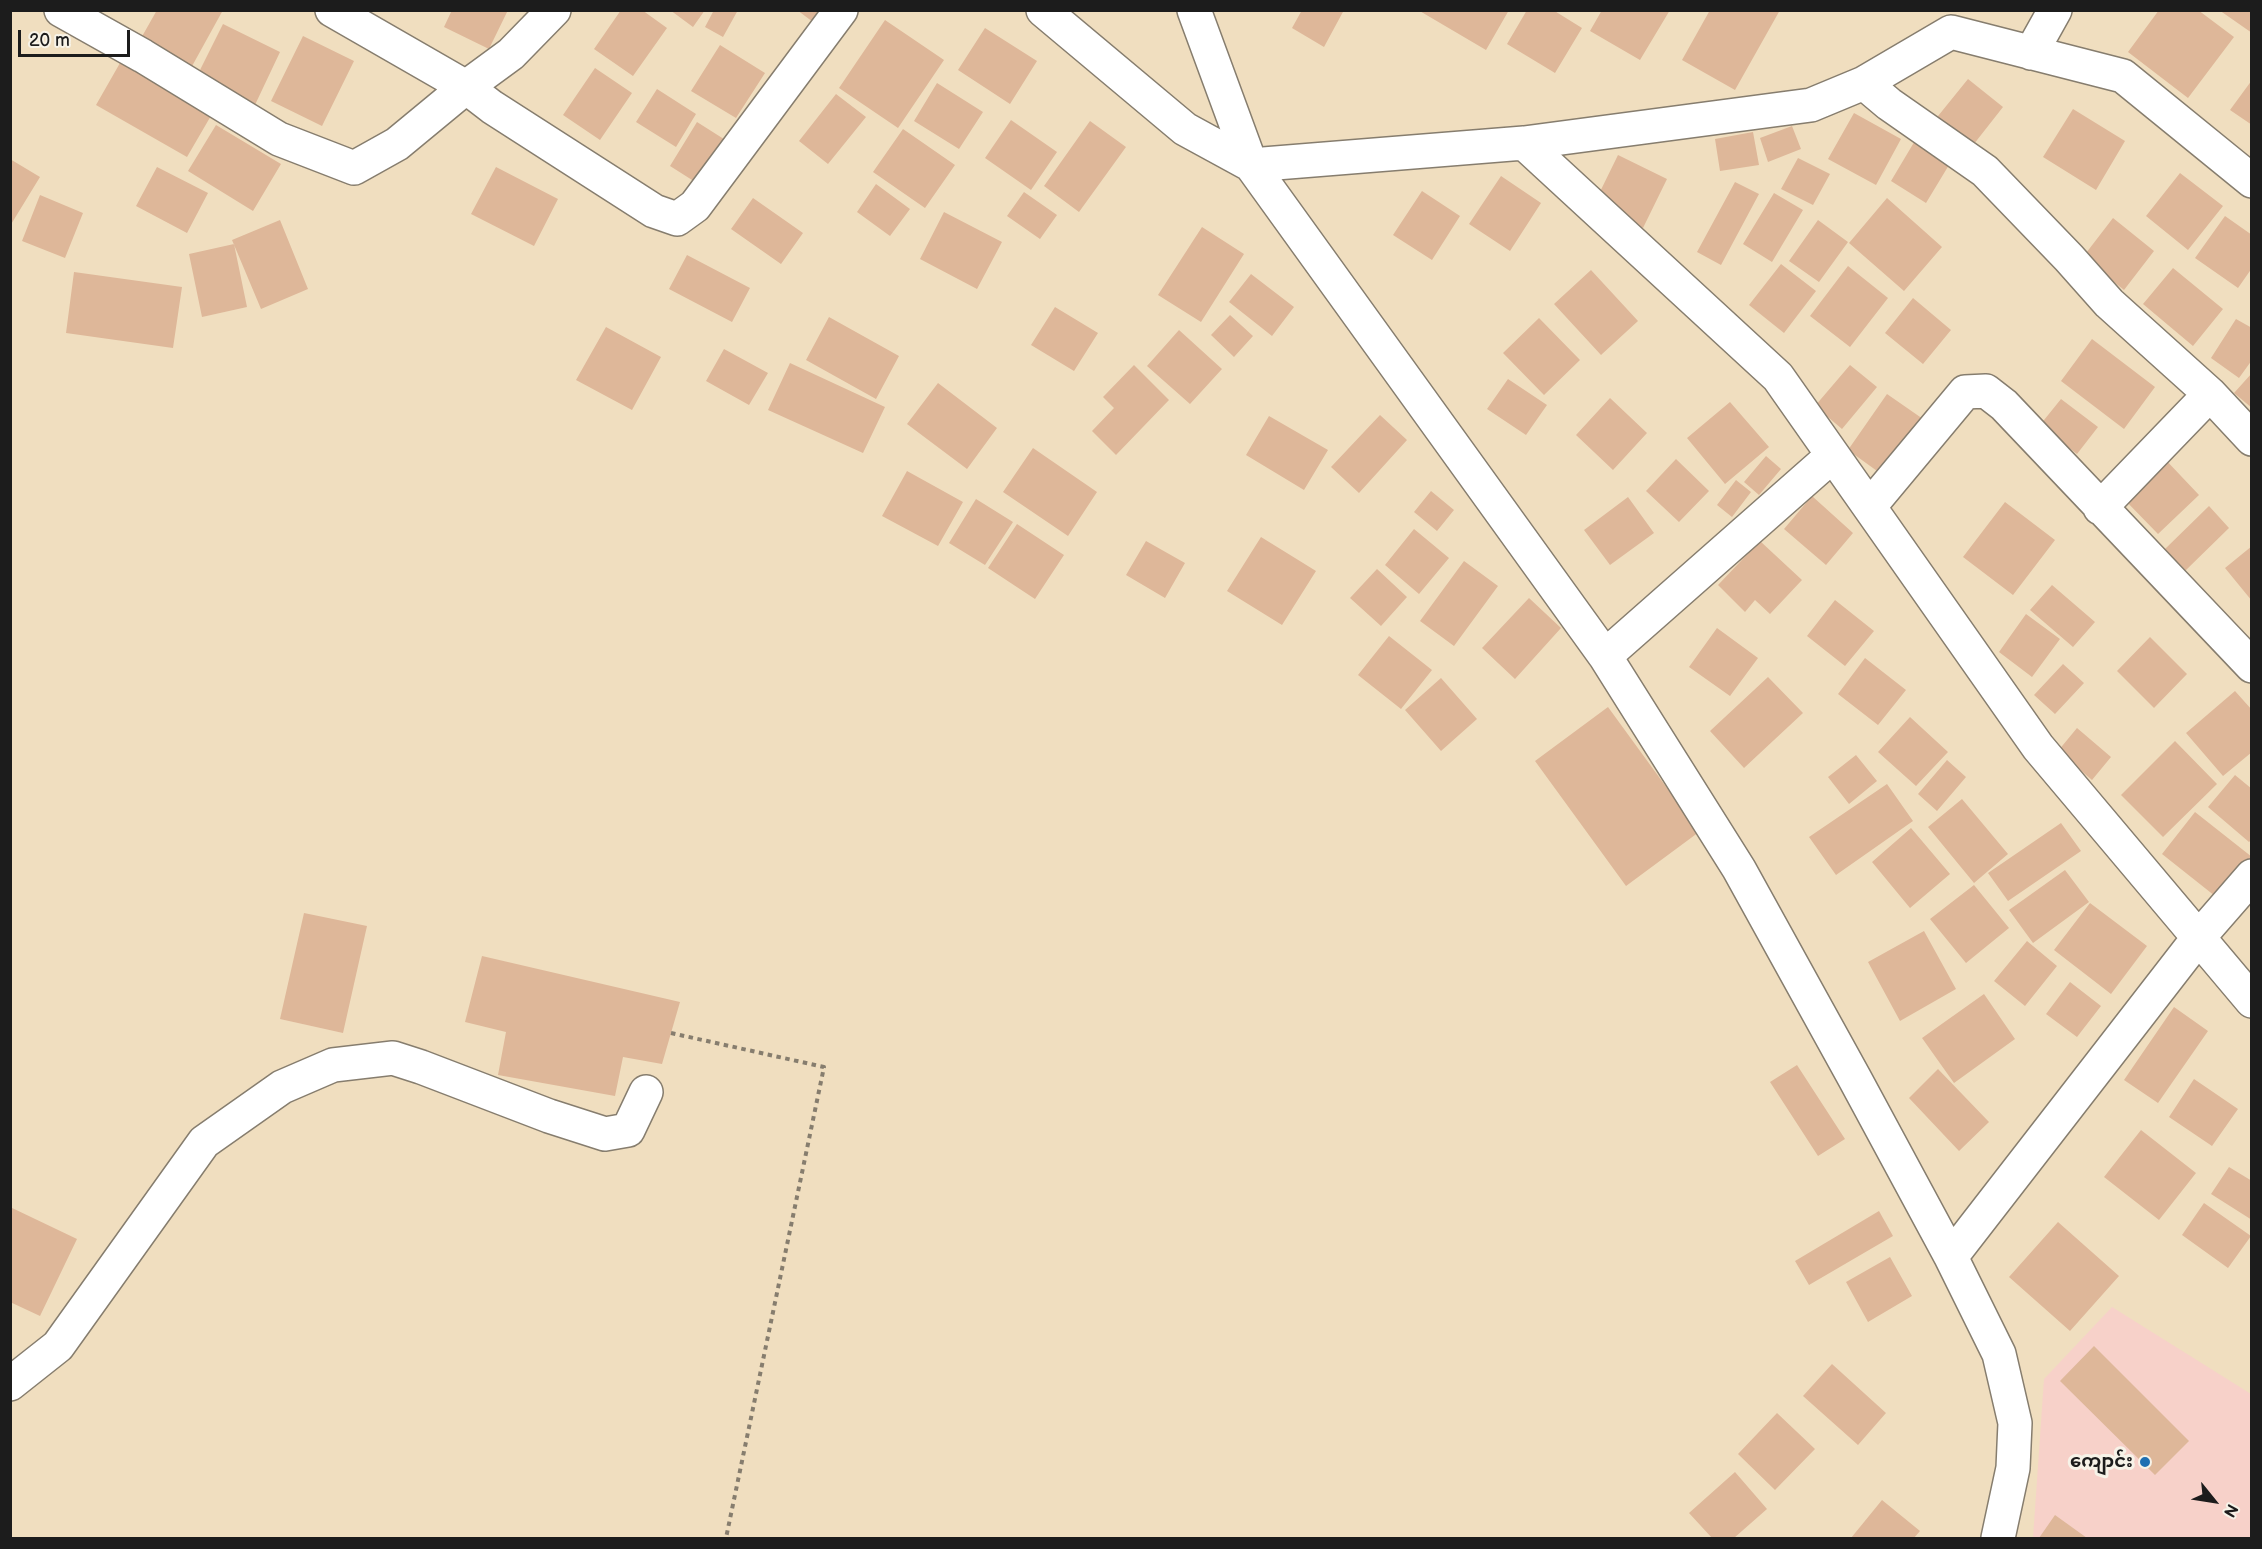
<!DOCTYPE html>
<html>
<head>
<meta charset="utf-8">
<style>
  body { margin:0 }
  #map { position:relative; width:2262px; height:1549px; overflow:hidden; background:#f0debf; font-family:"Balsamiq Sans",sans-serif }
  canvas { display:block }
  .frame { position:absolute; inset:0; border:12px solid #1c1c1c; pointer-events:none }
  .north { position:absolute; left:2184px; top:1471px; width:60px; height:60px; -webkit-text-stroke:4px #f7f3e8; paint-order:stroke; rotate:120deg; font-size:16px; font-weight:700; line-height:24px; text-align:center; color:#1c1c1c }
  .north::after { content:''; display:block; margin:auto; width:21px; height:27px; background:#1c1c1c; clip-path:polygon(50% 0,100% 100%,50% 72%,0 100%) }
  .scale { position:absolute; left:18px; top:30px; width:112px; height:27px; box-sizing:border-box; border:3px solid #1c1c1c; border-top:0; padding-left:8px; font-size:18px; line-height:21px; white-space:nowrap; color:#1c1c1c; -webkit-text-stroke:4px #f7f3e8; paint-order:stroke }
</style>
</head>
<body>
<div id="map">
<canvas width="2262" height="1549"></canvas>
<div class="frame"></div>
<div class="north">N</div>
<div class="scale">20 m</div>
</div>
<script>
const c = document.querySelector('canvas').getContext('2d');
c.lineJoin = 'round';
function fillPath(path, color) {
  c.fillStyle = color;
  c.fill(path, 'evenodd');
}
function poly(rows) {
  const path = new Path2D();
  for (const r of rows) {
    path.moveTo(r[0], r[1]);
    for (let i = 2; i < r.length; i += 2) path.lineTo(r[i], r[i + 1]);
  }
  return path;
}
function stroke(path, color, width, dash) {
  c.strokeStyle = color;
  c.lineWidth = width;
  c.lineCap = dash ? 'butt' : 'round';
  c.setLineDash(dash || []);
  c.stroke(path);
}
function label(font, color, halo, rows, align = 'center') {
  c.font = font + ' "Balsamiq Sans","Noto Sans Myanmar",sans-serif';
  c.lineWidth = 6;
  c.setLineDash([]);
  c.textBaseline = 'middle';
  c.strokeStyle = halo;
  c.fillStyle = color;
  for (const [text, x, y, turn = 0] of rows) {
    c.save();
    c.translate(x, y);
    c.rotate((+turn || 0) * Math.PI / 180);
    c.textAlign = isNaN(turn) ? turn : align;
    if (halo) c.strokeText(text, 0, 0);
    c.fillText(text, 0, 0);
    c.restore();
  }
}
fillPath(poly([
  [2112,1307,2251,1394,2251,1538,2033,1538,2044,1379]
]), '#f7d1c9');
fillPath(poly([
  [157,10,223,10,191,68,140,40],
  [452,10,508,10,489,49,444,27],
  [621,10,642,10,667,28,633,76,594,49],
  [670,10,705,10,693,27],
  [714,10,738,10,723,37,705,27],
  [797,10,821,10,813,22],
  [1302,10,1344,10,1324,47,1292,28],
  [1418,10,1509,10,1486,50],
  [1527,10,1553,10,1582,28,1555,73,1507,44],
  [1602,10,1670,10,1640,60,1590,31],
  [1710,10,1780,10,1735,90,1682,60],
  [2159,10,2198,10,2234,37,2188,98,2128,52],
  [2219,10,2252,10,2252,33],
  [885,20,944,60,898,128,839,88],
  [223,24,280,52,254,107,196,78],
  [985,28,1037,61,1010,104,958,70],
  [303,36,354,61,322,126,271,101],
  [720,45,765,73,736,118,691,91],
  [120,63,212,114,187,157,96,105],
  [595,68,632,93,600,140,563,115],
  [1968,79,2003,107,1970,149,1934,121],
  [2252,80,2252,125,2230,110],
  [937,83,983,112,959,149,914,121],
  [657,89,696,114,676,147,636,122],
  [836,94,866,117,828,164,799,141],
  [2073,109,2125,141,2096,190,2043,157],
  [1854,113,1901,139,1876,185,1828,159],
  [1011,120,1057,152,1031,190,985,158],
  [1090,121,1126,147,1079,212,1044,186],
  [697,122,727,141,700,185,670,166],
  [216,125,281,164,253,211,188,171],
  [1792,126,1801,149,1768,162,1760,138],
  [903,129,955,165,925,208,873,172],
  [1753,132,1759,165,1720,171,1715,139],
  [1916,139,1952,160,1926,203,1891,181],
  [1618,155,1667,179,1643,228,1594,204],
  [1798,158,1830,174,1813,205,1781,189],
  [10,159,40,177,10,226],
  [157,167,208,193,187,233,136,206],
  [496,167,558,199,534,246,471,214],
  [2180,173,2223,206,2188,250,2146,216],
  [1501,176,1541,203,1510,251,1469,224],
  [1735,182,1759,194,1721,265,1697,252],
  [876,184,910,209,890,236,857,212],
  [1422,191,1460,216,1432,260,1393,235],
  [1024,192,1057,215,1040,239,1007,216],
  [1774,193,1803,210,1772,262,1743,244],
  [40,195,83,213,65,258,22,241],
  [753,198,803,233,781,264,731,229],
  [1887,198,1942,247,1904,291,1849,243],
  [944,212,1002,242,977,289,920,259],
  [2225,216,2252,235,2252,268,2238,288,2195,258],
  [2113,218,2154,251,2124,290,2083,257],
  [280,220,308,289,261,309,232,240],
  [1818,220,1848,242,1819,282,1789,261],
  [1202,227,1244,254,1201,322,1158,295],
  [234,244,247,307,202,317,189,254],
  [687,255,750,288,732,322,669,289],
  [1781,264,1816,291,1784,333,1749,305],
  [1848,266,1888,298,1850,347,1810,316],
  [2173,268,2223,309,2193,346,2143,304],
  [1591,270,1638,321,1601,355,1554,304],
  [74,272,182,287,173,348,66,333],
  [1251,274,1294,307,1272,336,1229,302],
  [1913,298,1951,330,1923,364,1885,333],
  [1055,307,1098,333,1074,371,1031,345],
  [1230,315,1253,336,1234,357,1211,335],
  [829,317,899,356,876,399,806,360],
  [1539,318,1580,360,1544,395,1503,353],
  [2236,319,2252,328,2252,360,2239,378,2211,358],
  [606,327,661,357,632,410,576,380],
  [1179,330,1222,369,1190,404,1147,366],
  [2092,339,2155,387,2124,429,2061,381],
  [724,349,768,373,749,405,706,381],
  [790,363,885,407,863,453,768,410],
  [1134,365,1169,400,1116,455,1092,431,1114,408,1103,397],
  [1850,365,1877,387,1842,429,1815,406],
  [2252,373,2252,408,2234,393],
  [1508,379,1547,405,1526,435,1487,409],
  [938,383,997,428,967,469,907,424],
  [1887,394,1923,419,1884,476,1848,450],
  [1610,398,1647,433,1613,470,1576,435],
  [2061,399,2098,427,2077,454,2040,425],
  [1730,402,1769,447,1725,484,1687,438],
  [1380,415,1407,440,1359,493,1331,467],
  [1269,416,1328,450,1304,490,1246,455],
  [1033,448,1097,492,1068,536,1003,492],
  [1766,456,1781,469,1759,495,1744,482],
  [2163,457,2199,495,2158,534,2122,497],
  [1676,459,1709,491,1679,522,1646,491],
  [907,471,963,502,938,546,882,516],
  [1736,480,1751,492,1732,517,1717,505],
  [1431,491,1454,510,1437,531,1414,512],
  [1812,496,1853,533,1826,565,1784,529],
  [1628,497,1654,533,1610,565,1584,530],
  [976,499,1013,522,985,565,949,543],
  [2005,502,2055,540,2013,595,1963,557],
  [2209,506,2229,528,2185,571,2165,549],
  [1017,524,1064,555,1035,599,988,568],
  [1414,529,1449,558,1419,594,1385,565],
  [1261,537,1316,571,1282,625,1227,591],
  [1146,541,1185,563,1165,598,1126,575],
  [1760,541,1802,580,1770,614,1755,600,1745,612,1718,585],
  [2252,546,2252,601,2225,568],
  [1464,561,1498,586,1454,646,1420,621],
  [1377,569,1407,597,1381,626,1350,598],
  [2052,585,2095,622,2073,647,2030,610],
  [1529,598,1561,628,1515,679,1482,648],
  [1835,600,1874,631,1845,666,1807,636],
  [2026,614,2060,639,2032,677,1999,652],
  [1717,628,1758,658,1730,696,1689,667],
  [1389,636,1432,670,1401,709,1358,675],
  [2150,637,2187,674,2154,708,2117,671],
  [1865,658,1906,690,1878,725,1838,694],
  [2063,664,2084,683,2055,714,2034,695],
  [1768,677,1803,713,1744,768,1710,731],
  [1441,678,1477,719,1441,751,1405,710],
  [2235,691,2252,710,2252,752,2223,776,2186,733],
  [1608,707,1699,832,1626,886,1535,761],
  [1910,717,1948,752,1916,786,1878,752],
  [2077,728,2111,757,2092,780,2058,751],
  [2175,741,2217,784,2163,837,2121,795],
  [1856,755,1877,781,1849,804,1828,777],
  [1947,760,1966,777,1937,811,1918,794],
  [2235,775,2252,789,2252,839,2249,842,2208,807],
  [1887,784,1913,821,1836,875,1809,837],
  [1962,799,2008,854,1974,883,1928,827],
  [2195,812,2252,857,2252,861,2220,900,2162,854],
  [2061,823,2081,851,2008,901,1988,873],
  [1911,828,1950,874,1910,908,1872,862],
  [2065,870,2089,902,2033,943,2009,910],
  [1974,885,2009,928,1966,963,1930,919],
  [2090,903,2147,946,2111,994,2054,950],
  [304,913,367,926,343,1033,280,1019],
  [1924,931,1956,989,1900,1021,1868,962],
  [2027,941,2057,966,2025,1006,1994,981],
  [482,956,680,1002,662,1064,623,1057,615,1096,498,1075,506,1032,465,1022],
  [2070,982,2101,1006,2077,1037,2046,1014],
  [1984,994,2015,1039,1954,1083,1922,1038],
  [2174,1007,2208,1031,2158,1103,2124,1080],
  [1797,1065,1845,1139,1818,1156,1770,1082],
  [1938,1069,1989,1122,1959,1151,1909,1098],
  [2194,1079,2238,1109,2212,1146,2169,1117],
  [2141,1130,2196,1173,2159,1220,2104,1177],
  [2229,1167,2252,1181,2252,1220,2211,1194],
  [2204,1203,2251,1236,2228,1268,2182,1235],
  [10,1207,77,1239,40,1316,10,1302],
  [1879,1211,1893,1236,1809,1285,1795,1261],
  [2058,1222,2119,1276,2070,1331,2009,1277],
  [1890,1257,1912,1296,1868,1322,1846,1282],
  [2094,1346,2189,1441,2155,1475,2060,1381],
  [1832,1364,1886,1413,1858,1445,1803,1396],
  [1777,1413,1815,1449,1775,1490,1738,1454],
  [1735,1472,1767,1509,1734,1538,1712,1538,1689,1513],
  [1882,1500,1920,1531,1914,1538,1851,1538],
  [2055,1515,2087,1538,2039,1538]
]), '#deb799');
const minor = poly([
  [61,10,143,56,279,139,354,168,397,144,466,87,511,54,554,10],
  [332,10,466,87,492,107,654,211,677,219,695,206,841,10],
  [1043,10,1185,129,1251,165,1524,143,1811,105,1864,83,1951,32,2123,76,2252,181],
  [1194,10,1251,165,1605,656,1739,869,1855,1079,1951,1257,1999,1354,2015,1423,2013,1468,1998,1538],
  [2031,53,2055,10],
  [1864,83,1889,104,1985,171,2069,258,2109,303,2210,394,2252,439],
  [1524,143,1778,377,2038,747,2252,1001],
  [1870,506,1965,392,1986,391,2004,405,2252,666],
  [2100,508,2210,394],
  [1605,656,1832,456],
  [1951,1257,2199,937,2252,876],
  [10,1384,58,1346,204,1142,282,1087,333,1065,393,1058,421,1067,549,1116,605,1134,628,1130,646,1092]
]);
stroke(minor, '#867d6e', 36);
stroke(poly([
  [671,1033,824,1067,726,1538]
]), '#867d6e', 4, [4.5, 4.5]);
stroke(minor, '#fff', 33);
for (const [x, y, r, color] of [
  [2145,1462,6,"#1f6fb2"]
]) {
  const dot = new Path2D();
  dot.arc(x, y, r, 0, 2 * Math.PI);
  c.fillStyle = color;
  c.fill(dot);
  stroke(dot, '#f7f3e8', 2);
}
label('bold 18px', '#1c1c1c', '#f7f3e8', [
  ["ကျောင်း",2133,1462]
], 'right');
</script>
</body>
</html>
